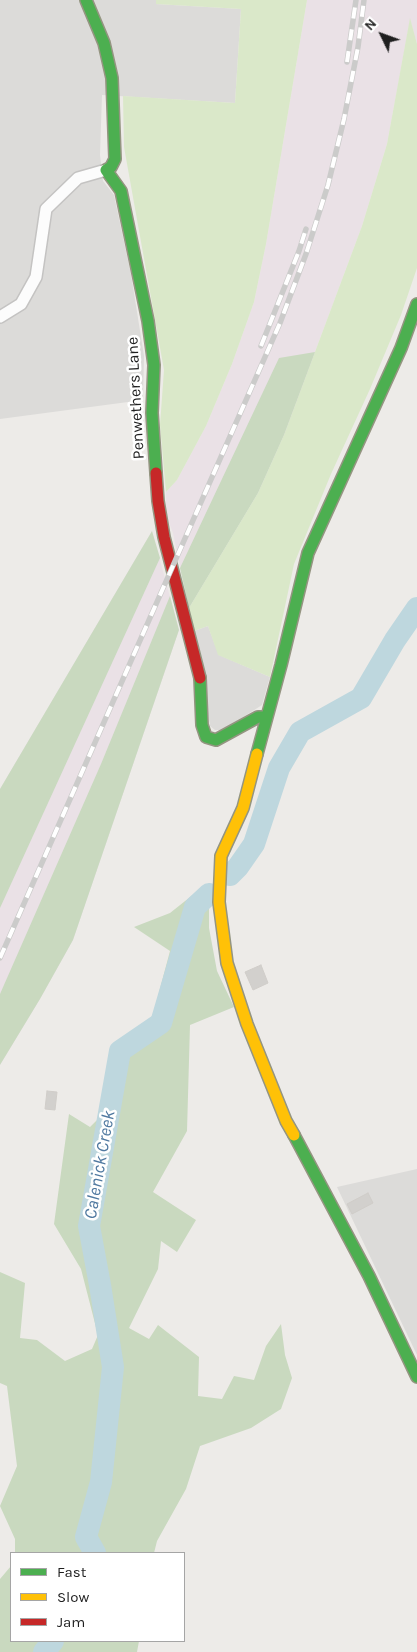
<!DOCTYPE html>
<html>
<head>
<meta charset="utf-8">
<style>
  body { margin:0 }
  #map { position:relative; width:417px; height:1652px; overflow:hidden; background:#edebe8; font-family:Karla,sans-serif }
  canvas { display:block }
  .legend { position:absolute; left:10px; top:1552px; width:175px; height:90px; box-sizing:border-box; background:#fff; border:1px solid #a5a5a5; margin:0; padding:6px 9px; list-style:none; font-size:15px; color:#1f1f1f }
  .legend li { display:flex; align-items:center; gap:10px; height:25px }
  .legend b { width:25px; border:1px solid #a5a5a5 }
  .north { position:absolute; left:357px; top:10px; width:50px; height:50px; -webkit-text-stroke:4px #fff; paint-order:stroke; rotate:312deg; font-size:14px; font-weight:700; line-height:20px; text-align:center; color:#1f1f1f }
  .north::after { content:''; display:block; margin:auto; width:18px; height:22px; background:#1f1f1f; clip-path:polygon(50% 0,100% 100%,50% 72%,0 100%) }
</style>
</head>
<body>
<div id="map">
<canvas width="417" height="1652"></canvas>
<ul class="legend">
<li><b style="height:6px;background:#4caf50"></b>Fast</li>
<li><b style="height:6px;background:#ffc107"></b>Slow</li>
<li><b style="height:6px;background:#c62828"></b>Jam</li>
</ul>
<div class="north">N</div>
</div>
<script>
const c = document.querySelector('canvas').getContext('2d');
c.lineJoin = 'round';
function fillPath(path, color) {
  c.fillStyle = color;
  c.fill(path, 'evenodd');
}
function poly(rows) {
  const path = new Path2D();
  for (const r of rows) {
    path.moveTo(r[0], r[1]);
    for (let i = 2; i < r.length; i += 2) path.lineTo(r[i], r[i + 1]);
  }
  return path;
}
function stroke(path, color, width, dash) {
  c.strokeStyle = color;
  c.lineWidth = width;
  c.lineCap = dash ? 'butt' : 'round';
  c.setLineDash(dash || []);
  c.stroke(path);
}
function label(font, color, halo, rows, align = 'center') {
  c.font = font + ' Karla,sans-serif';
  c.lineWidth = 5;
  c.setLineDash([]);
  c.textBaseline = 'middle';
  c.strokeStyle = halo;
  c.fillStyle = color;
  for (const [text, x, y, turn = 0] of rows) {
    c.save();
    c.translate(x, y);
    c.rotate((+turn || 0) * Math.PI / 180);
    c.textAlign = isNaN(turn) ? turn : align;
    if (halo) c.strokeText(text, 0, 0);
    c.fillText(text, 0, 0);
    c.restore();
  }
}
fillPath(poly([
  [0,0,156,0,156,4,241,9,235,103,102,95,100,155,103,181,114,195,131,274,144,356,143,400,0,419],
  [208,626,219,655,270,677,262,705,223,730,215,730,210,726,194,631],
  [417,1169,417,1355,337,1187]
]), '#dcdbd9');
fillPath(poly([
  [307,0,417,0,417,44,410,20,387,144,362,226,284,435,189,608,173,533,166,515,166,492,177,480,206,426,232,364,254,302,266,244],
  [152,531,179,630,73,940,40,999,0,1065,0,789]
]), '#eae1e6');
fillPath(poly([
  [156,0,307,0,266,244,254,302,232,364,206,426,177,480,166,492,160,425,164,370,124,147,123,96,235,103,241,9,156,4],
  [410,18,417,44,417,268,401,315,370,389,331,474,294,564,270,677,218,655,208,626,194,631,189,608,258,493,284,435,362,226,387,144]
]), '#dae8c9');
fillPath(poly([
  [315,352,284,435,258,493,189,608,180,568,279,358],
  [152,531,160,558,0,908,0,789],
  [170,596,179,630,73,940,40,999,0,1065,0,994,101,764],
  [204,886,209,894,209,928,217,971,234,1007,190,1025,187,1131,153,1192,196,1220,177,1252,161,1241,158,1269,129,1328,149,1339,158,1325,199,1357,198,1396,222,1399,234,1376,254,1380,266,1346,281,1324,285,1355,292,1378,281,1409,251,1428,200,1446,186,1489,157,1541,154,1553,15,1553,15,1539,0,1506,17,1466,7,1386,0,1383,0,1272,25,1283,20,1338,37,1340,65,1361,92,1349,98,1335,81,1269,54,1224,69,1114,90,1127,99,1118,110,1056,134,1036,153,1015,170,951,134,927,170,913],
  [11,1566,11,1641,139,1641,137,1652,0,1652,0,1579]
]), '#c9d9bf');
stroke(poly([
  [230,875,238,867,254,844,279,768,300,732,361,698,395,640,417,608],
  [95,1553,86,1537,101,1482,113,1367,100,1285,89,1226,120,1051,161,1023,195,907,209,894],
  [44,1652,53,1641]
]), '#bed7de', 22);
const building = poly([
  [261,965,268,983,253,990,245,972,261,965],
  [47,1091,57,1092,55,1110,45,1109,47,1091],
  [368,1193,373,1203,352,1214,347,1204,368,1193]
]);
fillPath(building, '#d2d0cd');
stroke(building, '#d0cdc9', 1);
const street = poly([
  [0,317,21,304,36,277,46,209,78,178,106,170]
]);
const fast = poly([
  [86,0,104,43,112,78,115,159,111,167,106,170,121,191,148,321,154,365,152,413,156,473],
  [200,678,202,725,206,737,216,740,258,717,267,717],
  [257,754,281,665,308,553,401,348,417,304],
  [294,1135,369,1276,417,1377]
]);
const slow = poly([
  [257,754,243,808,221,856,219,902,227,963,247,1024,286,1121,294,1135]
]);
const jam = poly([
  [156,473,158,501,164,537,200,678]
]);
stroke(street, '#c4c3c2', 14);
stroke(fast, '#949581', 14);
stroke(slow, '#949581', 14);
stroke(jam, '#949581', 14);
stroke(street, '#fcfcfc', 11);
stroke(fast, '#4caf50', 11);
stroke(slow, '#ffc107', 11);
stroke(jam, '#c62828', 11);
const rail = poly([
  [347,62,356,0],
  [261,346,299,251,306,229],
  [0,958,280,323,306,254,328,185,344,119,358,47,364,0]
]);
stroke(rail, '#cbcbca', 5.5);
stroke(rail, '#fff', 4, [11]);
label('16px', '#1f1f1f', '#fff', [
  ["Penwethers Lane",136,398,-93]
]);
label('italic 18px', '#5079a0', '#fff', [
  ["Calenick Creek",100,1165,-80]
]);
</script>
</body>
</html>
